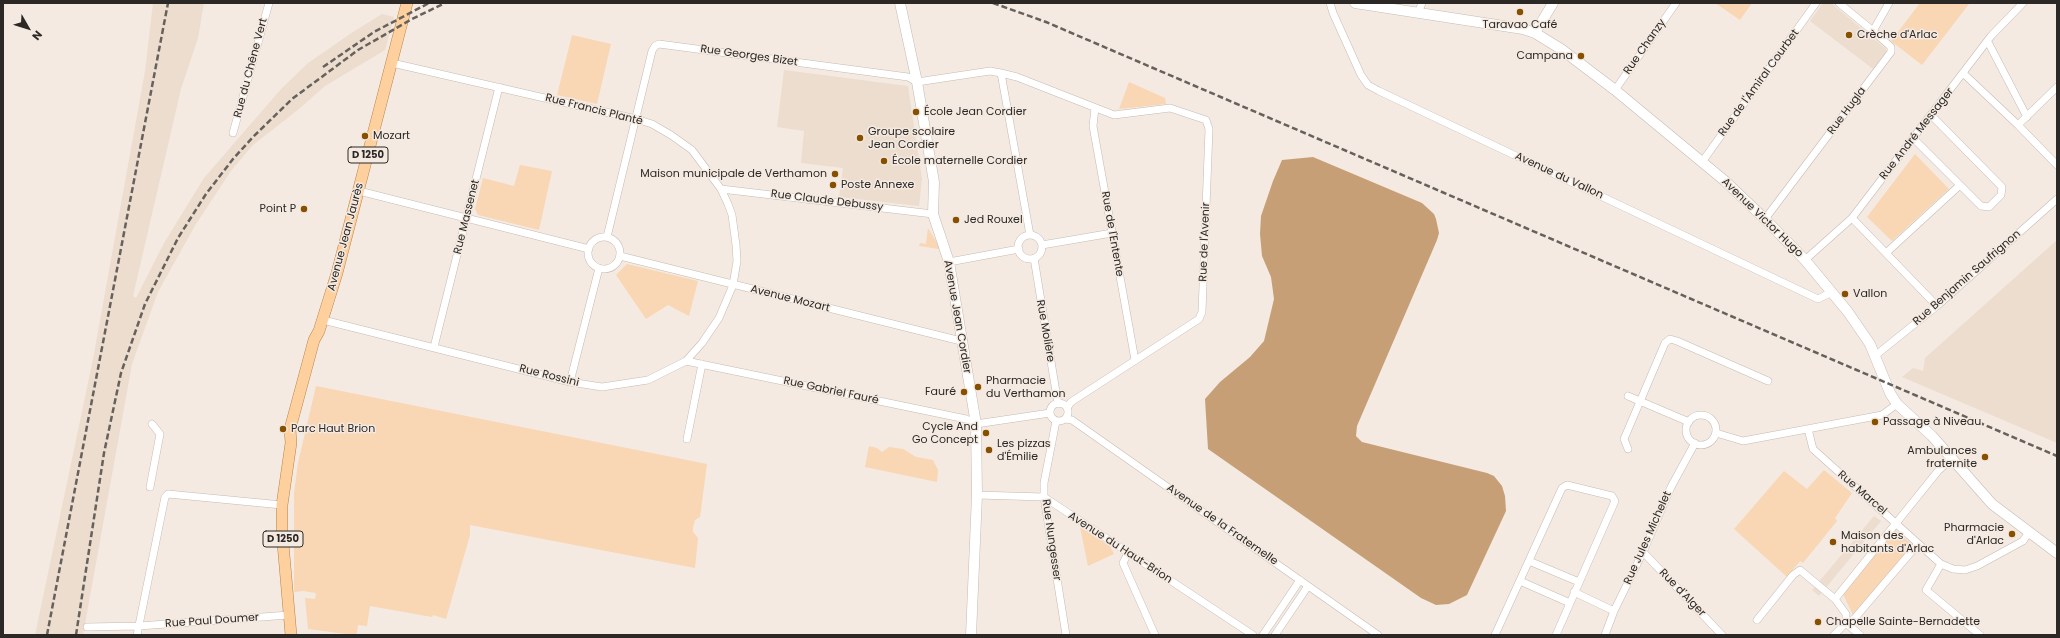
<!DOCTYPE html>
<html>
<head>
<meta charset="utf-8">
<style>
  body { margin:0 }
  #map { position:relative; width:2060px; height:638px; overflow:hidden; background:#f4eae1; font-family:Poppins,sans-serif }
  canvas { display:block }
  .frame { position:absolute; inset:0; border:4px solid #2b2825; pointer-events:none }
  .north { position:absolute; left:8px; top:8px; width:40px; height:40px; -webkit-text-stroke:3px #f4eae1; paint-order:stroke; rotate:129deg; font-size:11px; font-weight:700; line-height:16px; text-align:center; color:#2b2825 }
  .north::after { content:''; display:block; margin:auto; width:14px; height:18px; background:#2b2825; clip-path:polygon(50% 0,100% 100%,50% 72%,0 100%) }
</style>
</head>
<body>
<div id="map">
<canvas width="2060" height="638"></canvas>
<div class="frame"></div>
<div class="north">N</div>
</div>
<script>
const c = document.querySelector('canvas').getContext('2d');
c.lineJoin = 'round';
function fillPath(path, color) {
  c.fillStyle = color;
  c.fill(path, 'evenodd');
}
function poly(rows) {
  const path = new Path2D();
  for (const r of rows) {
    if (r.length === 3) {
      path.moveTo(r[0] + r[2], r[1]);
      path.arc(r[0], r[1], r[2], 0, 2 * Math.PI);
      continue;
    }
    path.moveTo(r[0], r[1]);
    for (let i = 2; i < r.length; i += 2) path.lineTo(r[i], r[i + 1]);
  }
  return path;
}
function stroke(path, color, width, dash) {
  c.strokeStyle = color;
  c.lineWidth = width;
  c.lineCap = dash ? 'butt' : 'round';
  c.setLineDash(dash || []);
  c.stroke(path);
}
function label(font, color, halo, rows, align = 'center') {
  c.font = font + ' Poppins,sans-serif';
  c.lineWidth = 3;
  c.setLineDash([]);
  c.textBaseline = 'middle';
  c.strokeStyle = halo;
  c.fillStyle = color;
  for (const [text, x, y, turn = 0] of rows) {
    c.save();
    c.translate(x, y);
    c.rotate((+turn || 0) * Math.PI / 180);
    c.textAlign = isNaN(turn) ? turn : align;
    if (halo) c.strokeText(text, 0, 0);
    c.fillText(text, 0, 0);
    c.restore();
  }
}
fillPath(poly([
  [153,3,204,3,198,38,181,89,133,296,136,298,164,243,204,178,281,89,308,63,353,32,382,14,394,17,385,50,325,86,299,109,253,145,231,171,196,224,158,292,132,364,83,635,35,635,93,359,145,71],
  [1823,3,1831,3,1886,49,1886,52,1873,69,1810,21],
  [784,70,908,86,922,179,919,206,839,197,843,168,801,163,804,131,777,127],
  [2057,240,2057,443,1902,377,1913,368,1923,371,1925,358],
  [1874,516,1881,521,1819,596,1812,590]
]), '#ecddcf');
fillPath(poly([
  [1715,3,1752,3,1740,20],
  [1920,3,1969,4,1922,65,1891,41],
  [572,35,611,44,597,104,557,95],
  [1129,82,1165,98,1166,104,1119,109],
  [1915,154,1949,189,1892,241,1867,217],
  [520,165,552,171,539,230,478,215,475,209,483,178,514,186],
  [928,228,940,248,939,249,919,246,920,243,926,244],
  [627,264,698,281,689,316,668,305,646,319,616,275],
  [316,386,707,464,700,517,695,520,693,528,693,532,698,538,695,568,470,525,470,535,446,619,433,615,432,617,370,606,367,626,358,625,357,633,354,635,308,629,305,598,315,599,316,593,303,591,294,592,294,493,298,463],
  [869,446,877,448,882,452,889,447,903,449,916,457,933,460,938,470,937,482,865,467],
  [1824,470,1852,493,1835,518,1837,521,1803,563,1800,561,1787,577,1734,529,1784,471,1807,489],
  [1080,527,1110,546,1114,554,1088,566],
  [1894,529,1913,545,1853,615,1842,592]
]), '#f9d6b4');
fillPath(poly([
  [1313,157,1422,203,1434,214,1436,219,1439,233,1437,240,1357,426,1356,436,1362,442,1487,473,1494,476,1502,486,1505,496,1506,511,1467,595,1449,604,1436,605,1421,598,1208,449,1205,399,1220,382,1250,357,1264,341,1274,299,1271,277,1262,256,1260,234,1261,216,1273,181,1282,160]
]), '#c79f77');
const street = poly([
  [1330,3,1333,13,1361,75,1368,85,1379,91,1818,299,1832,292],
  [1839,3,1873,31],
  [1418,13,1422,3],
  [1988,42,2027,117],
  [1001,73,1030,235],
  [1964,74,2018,125,2057,165],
  [1615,90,1676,3],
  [1095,108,1093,126,1135,360],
  [2018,125,2057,87],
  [233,133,269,3],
  [1913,138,1981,206,1989,207,2001,195,2002,187,1931,115],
  [1702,162,1816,3],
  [721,189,933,214],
  [359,191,589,249],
  [1852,218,1937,306],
  [1765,219,1891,52,1891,47,1873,31,1889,3],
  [1030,247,12],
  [604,253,16],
  [607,237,652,51,655,46,659,44,908,77,917,82,990,71,1001,73,1017,77,1114,115,1170,108,1206,120,1209,129,1202,312,1199,319,1071,402,1067,408],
  [1042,245,1112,233],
  [1886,253,1960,185],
  [620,256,961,341],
  [1034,258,1058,404],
  [1805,260,1852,218,1991,36,2023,3],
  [949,262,1019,249],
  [323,320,570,382,602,387,648,380,686,361,702,343,719,318,733,285,737,261,736,245,732,215,728,204,721,189,692,150,671,135,652,124,636,119,392,63],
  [434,347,499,87],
  [1876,355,1937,306,2057,199],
  [686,361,966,419,976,424,1050,413],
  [570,382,599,268],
  [1628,396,1689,422],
  [1059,412,9],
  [1701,430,15],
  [1065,419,1072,420,1378,635],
  [1056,421,1044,483,1044,497,1066,635],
  [1808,429,1813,449,1941,564,1953,569,1965,570,1977,566,2023,541,2029,532],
  [1716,433,1743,441,1882,415,1897,404],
  [687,439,702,364],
  [1628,449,1624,439,1665,343,1670,339,1677,341,1768,381],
  [150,487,160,434,152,424],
  [977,495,1044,497,1253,635],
  [1643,552,1722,635],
  [1128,553,1123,563,1155,635],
  [1529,561,1579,582],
  [1941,564,1926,590,1980,635],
  [1520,581,1570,603],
  [1574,592,1614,611],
  [1757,620,1793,575,1800,570,1835,599],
  [87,627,139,626,289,615],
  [137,635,165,497,168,494,282,505],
  [1263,635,1300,580],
  [1275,635,1308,586],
  [1495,635,1562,488,1567,485,1612,496,1615,501,1556,635],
  [1605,635,1614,611,1643,552,1671,487,1695,443],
  [1834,635,1846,623,1846,614,1835,599,1938,471,1951,459],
  [1860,635,1846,623,1854,619,1918,544]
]);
const secondary = poly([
  [900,3,917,82,934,182,933,214,949,262,976,424,977,495,971,635],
  [1355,3,1523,29,1535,33,1561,49,1615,90,1725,181,1765,219,1805,260,1848,312,1870,344,1890,393,1897,404,1932,436,1992,504,2057,553],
  [1535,33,1553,3]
]);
const primary = poly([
  [291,635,282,532,282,505,291,443,290,429,314,340,319,331,337,273,407,3]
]);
stroke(street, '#c4bbb2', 8);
stroke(secondary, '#c4bbb2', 11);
stroke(primary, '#b4814a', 12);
stroke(street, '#fff', 7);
stroke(secondary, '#fff', 10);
stroke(primary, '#fed09e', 11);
stroke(poly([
  [993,3,1046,22,2057,456],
  [323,67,374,32,429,3],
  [47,635,168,3],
  [76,635,104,453,121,373,145,304,178,238,206,194,233,159,253,137,292,99,358,50,412,19,445,3]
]), '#66615c', 2.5, [6, 3]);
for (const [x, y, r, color] of [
  [1520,12,4,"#875000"],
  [1849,35,4,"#875000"],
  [1581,56,4,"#875000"],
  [916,112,4,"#875000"],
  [365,136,4,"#875000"],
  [860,138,4,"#875000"],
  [884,161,4,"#875000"],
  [835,174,4,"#875000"],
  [833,185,4,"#875000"],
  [304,209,4,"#875000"],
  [956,220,4,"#875000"],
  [1845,294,4,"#875000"],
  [978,387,4,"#875000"],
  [964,392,4,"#875000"],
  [1875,422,4,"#875000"],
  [283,429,4,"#875000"],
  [986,433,4,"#875000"],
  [989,450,4,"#875000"],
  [1985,457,4,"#875000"],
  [2012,534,4,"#875000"],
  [1833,542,4,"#875000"],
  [1818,622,4,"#875000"]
]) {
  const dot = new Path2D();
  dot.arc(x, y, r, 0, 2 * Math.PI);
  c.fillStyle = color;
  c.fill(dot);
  stroke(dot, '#f4eae1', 1.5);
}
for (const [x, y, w] of [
  [368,155,40],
  [283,539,40]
]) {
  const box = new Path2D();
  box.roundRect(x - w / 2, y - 8, w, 16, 3);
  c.fillStyle = '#f4eae1';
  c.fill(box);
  stroke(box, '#2b2825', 1);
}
label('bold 10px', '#2b2825', null, [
  ["D 1250",368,155],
  ["D 1250",283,539]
]);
label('11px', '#2b2825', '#f4eae1', [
  ["Taravao Café",1520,25,"center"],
  ["Crèche d'Arlac",1857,35],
  ["Campana",1573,56,"right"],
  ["École Jean Cordier",924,112],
  ["Groupe scolaire",868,132],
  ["Jean Cordier",868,145],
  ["Mozart",373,136],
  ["École maternelle Cordier",892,161],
  ["Maison municipale de Verthamon",827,174,"right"],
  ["Poste Annexe",841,185],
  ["Point P",296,209,"right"],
  ["Jed Rouxel",964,220],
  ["Vallon",1853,294],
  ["Pharmacie",986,381],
  ["du Verthamon",986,394],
  ["Fauré",956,392,"right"],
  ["Passage à Niveau",1883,422],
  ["Cycle And",978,427,"right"],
  ["Go Concept",978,440,"right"],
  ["Parc Haut Brion",291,429],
  ["Les pizzas",997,444],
  ["d'Émilie",997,457],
  ["Ambulances",1977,451,"right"],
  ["fraternite",1977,464,"right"],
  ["Pharmacie",2004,528,"right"],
  ["d'Arlac",2004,541,"right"],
  ["Maison des",1841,536],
  ["habitants d'Arlac",1841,549],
  ["Chapelle Sainte-Bernadette",1826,622]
], 'left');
label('11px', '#2b2825', '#f4eae1', [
  ["Rue Chanzy",1645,47,-55],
  ["Rue Georges Bizet",749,56,8],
  ["Rue du Chêne Vert",251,68,-75],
  ["Rue de l'Amiral Courbet",1759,83,-54],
  ["Rue Francis Planté",594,110,14],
  ["Rue Hugla",1847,111,-53],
  ["Rue André Messager",1917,134,-52],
  ["Avenue du Vallon",1559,176,25],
  ["Rue Claude Debussy",827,201,7],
  ["Rue Massenet",467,217,-76],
  ["Avenue Victor Hugo",1762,218,44],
  ["Rue de l'Entente",1112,234,80],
  ["Avenue Jean Jaurès",346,237,-75],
  ["Rue de l'Avenir",1205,242,-88],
  ["Rue Benjamin Saufrignon",1967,278,-41],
  ["Avenue Mozart",790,299,14],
  ["Avenue Jean Cordier",957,317,80],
  ["Rue Molière",1045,331,80],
  ["Rue Rossini",549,376,14],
  ["Rue Gabriel Fauré",831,391,12],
  ["Rue Marcel",1862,493,41],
  ["Avenue de la Fraternelle",1222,525,35],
  ["Rue Jules Michelet",1648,538,-66],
  ["Rue Nungesser",1051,540,82],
  ["Avenue du Haut-Brion",1120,548,33],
  ["Rue d'Alger",1682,593,46],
  ["Rue Paul Doumer",212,621,-4]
]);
</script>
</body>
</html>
